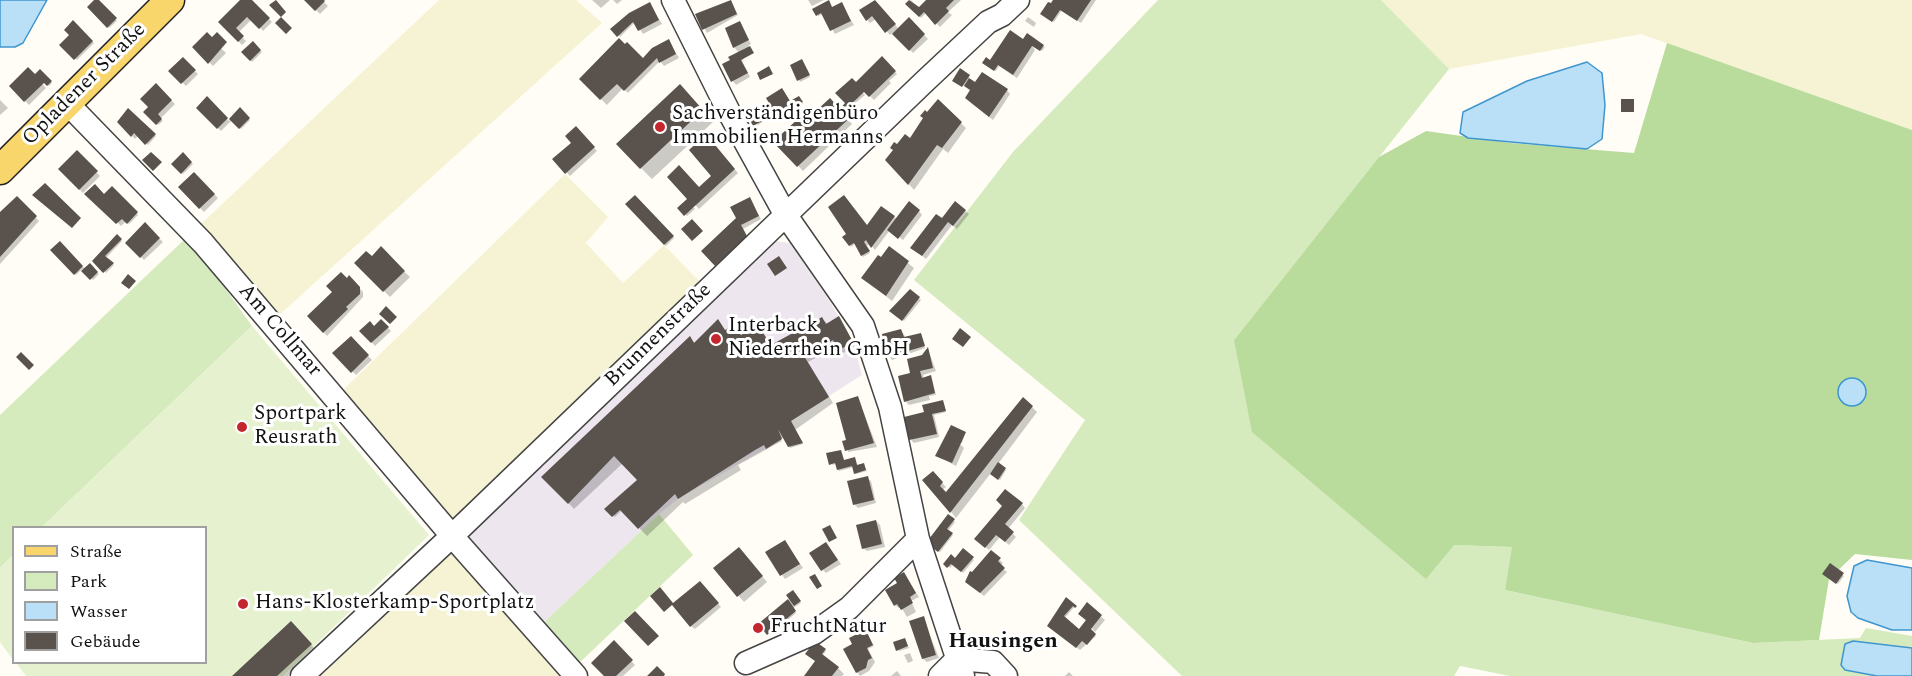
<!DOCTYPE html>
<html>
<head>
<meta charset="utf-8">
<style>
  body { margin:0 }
  #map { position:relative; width:1912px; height:676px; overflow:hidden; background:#fffdf5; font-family:Spectral,serif }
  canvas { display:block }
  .legend { position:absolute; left:12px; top:526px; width:195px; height:138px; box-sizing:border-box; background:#fff; border:2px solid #a0a0a0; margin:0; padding:8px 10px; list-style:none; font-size:18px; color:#111 }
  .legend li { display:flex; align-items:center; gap:12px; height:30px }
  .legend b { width:30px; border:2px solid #a0a0a0 }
</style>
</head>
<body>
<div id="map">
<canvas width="1912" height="676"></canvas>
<ul class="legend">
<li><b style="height:8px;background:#f9d66b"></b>Straße</li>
<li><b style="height:16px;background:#d5ebbd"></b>Park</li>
<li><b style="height:16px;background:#b9e0f7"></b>Wasser</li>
<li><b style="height:16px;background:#5a524d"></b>Gebäude</li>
</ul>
</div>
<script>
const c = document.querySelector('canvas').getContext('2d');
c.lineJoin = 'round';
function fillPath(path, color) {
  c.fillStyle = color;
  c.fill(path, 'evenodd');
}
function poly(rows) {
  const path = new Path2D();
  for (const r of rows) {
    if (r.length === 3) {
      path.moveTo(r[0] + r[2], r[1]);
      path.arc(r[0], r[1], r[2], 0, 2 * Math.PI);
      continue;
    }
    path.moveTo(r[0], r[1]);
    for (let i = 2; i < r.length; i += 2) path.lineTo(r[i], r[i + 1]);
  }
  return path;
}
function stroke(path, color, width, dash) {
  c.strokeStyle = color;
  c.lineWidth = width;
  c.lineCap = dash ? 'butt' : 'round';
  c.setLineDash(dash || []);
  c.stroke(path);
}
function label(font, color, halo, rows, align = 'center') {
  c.font = font + ' Spectral,serif';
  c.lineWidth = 6;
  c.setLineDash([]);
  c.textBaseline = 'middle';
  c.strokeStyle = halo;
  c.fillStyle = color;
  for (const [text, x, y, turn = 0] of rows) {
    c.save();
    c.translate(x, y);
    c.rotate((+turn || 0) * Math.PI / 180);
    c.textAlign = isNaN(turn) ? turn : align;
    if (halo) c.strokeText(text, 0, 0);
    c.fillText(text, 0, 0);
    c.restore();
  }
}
fillPath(poly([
  [775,241,790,243,829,300,853,342,862,375,777,429,782,439,678,499,659,514,542,624,465,534]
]), '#eee6ef');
fillPath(poly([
  [439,0,576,0,602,23,277,317,201,224],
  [1381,0,1912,0,1912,130,1641,34,1449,69],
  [565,174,608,217,586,243,623,283,664,245,702,284,453,523,339,394],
  [444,554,460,555,568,676,315,676]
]), '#f6f3d4');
fillPath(poly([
  [1158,0,1381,0,1449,69,1234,340,1454,545,1513,547,1505,590,1753,643,1860,638,1866,628,1912,636,1912,676,1510,676,1460,666,1454,676,1182,676,1019,520,1085,420,914,280,1013,152],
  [188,236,252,326,42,527,14,528,13,555,0,568,0,415],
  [659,514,693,555,577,665,542,624]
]), '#d5ebbd');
fillPath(poly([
  [1667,43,1912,130,1912,560,1855,554,1829,579,1819,640,1753,643,1505,590,1512,547,1454,545,1426,579,1252,432,1234,340,1379,157,1426,131,1511,143,1634,153]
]), '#b9dc9c');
fillPath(poly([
  [252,326,429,535,283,676,26,676,16,663,206,662,206,528,42,527],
  [13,555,13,660,0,642,0,568]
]), '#e6f2cf');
const water = poly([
  [0,0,47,0,23,43,15,47,0,47,0,0],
  [1587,62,1602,73,1605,105,1602,139,1587,149,1468,138,1460,133,1463,112,1527,81,1587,62],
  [1852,392,14],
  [1867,560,1912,568,1912,630,1892,630,1858,618,1851,612,1847,596,1854,566,1867,560],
  [1853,641,1912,648,1912,676,1877,676,1845,670,1841,665,1845,644,1853,641]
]);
fillPath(water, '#b9e0f7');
stroke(water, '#3f96cf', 1.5);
fillPath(poly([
  [96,0,117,21,109,28,89,7],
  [242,0,250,0,272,22,263,31,252,19,238,33,246,41,242,45,220,22],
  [306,0,322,0,328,6,320,14],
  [592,0,610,0,601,8],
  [613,0,622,0,617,4],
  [808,0,824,0,812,6],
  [911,0,919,9,929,0,961,0,948,12,952,15,940,27,926,13,921,18,908,4],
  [1055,0,1096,0,1081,23,1062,10,1054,22,1043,15],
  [731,2,738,15,707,33,697,15],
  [650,4,662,24,643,34,635,22,620,37,613,29],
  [841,4,854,25,835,34,823,14,818,16,814,9,832,8],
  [878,5,899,29,909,19,928,39,913,53,893,33,890,35,876,19,870,23,867,20],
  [1028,17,1036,23,1034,27,1025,21],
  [73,23,94,43,77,60,62,45,71,35],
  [739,23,751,44,748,46,751,49,741,62,754,55,742,61,750,77,736,85,733,81,739,53,734,47],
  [207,35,226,53,213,66,194,47],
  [1027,35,1045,47,1042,51,1030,43,1035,50,1017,78,999,66,996,71,985,64,1023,41],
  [669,41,679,58,664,66,660,61,628,93,623,88,607,105,581,79,643,59],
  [252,43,262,52,252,62,243,52],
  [882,58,897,74,889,81,891,83,874,100,862,88,860,90,865,95,848,109,854,116,848,119,852,124,803,171,776,142,805,124,840,110],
  [183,59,198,74,186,86,171,71],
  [803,62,810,77,800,82,792,66],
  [40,71,52,83,49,86,40,77,38,79,46,88,29,105,11,86,35,76],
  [969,76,969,80,975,85,1007,90,1010,94,993,120,970,102,972,90,954,80],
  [156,85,175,104,160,119,163,121,158,125,145,112,150,107],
  [782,89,791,103,800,99,803,104,782,120,777,114,756,126],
  [691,97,713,122,652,179,641,168],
  [207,99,229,121,240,110,250,120,241,129,232,120,221,131,198,108],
  [0,100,8,108,0,115],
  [938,101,966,128,948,153,943,149,914,190,887,160,897,147,910,140],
  [130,111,156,136,148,145,138,136,135,139,119,122],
  [576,128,597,151,570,176,554,159,573,143],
  [709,140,738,173,699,209,669,177,699,189,713,176],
  [77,152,100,176,83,193,60,169],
  [183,155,193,164,183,174,174,164],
  [194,174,218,198,204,212,180,188],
  [104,196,136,212,138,215,129,224,126,221,121,226,98,203],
  [635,197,674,238,666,246,627,205],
  [17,198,39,221,0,264,0,214],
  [749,199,761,219,743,229,749,240,719,268,703,251,738,218],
  [687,201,695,209,687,216,679,208],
  [919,211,922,215,903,240,890,230,875,250,870,244,866,246,870,253,863,257,856,243,851,247,844,237,894,217,897,219],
  [965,211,969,214,957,229,952,225,926,259,916,251,942,220],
  [145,225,163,242,144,260,127,243],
  [117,236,122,241,106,258,114,265,106,273,94,261],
  [60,243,85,269,90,265,99,274,93,280,82,269,76,275,52,250],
  [889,248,914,268,892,301,863,278],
  [381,249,410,277,390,297,356,263,372,258],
  [347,280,353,281,363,292,363,297,327,336,309,316],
  [910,292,921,300,904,321,891,311],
  [839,318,855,346,843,353,838,346,808,362,833,403,795,430,803,444,790,448,784,437,781,439,782,441,738,465,741,470,685,504,683,502,647,536,622,510,615,517,607,509,639,480,623,463,574,509,544,477,690,338,695,343,718,322,726,331,742,337,758,327,772,346,822,319,828,324],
  [381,321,391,331,375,346,362,331,374,328],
  [901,330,906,338,921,334,925,348,892,360,889,356],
  [351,338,372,360,356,375,334,353],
  [928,349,936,371,923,375,924,379,932,379,936,395,929,396,930,400,909,405,906,402,900,377,912,374],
  [858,398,877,447,848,452,848,441],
  [943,402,946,412,934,415,939,437,914,443,911,440,926,413],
  [1032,407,1037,412,998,464,1006,470,1000,480,991,473,956,518,941,499,933,473,946,487,942,490,946,494],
  [965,433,962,443,958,442,964,448,956,466,937,456],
  [841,451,844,461,855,459,858,466,864,465,867,471,856,474,854,467,839,471,836,464,832,465],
  [867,478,871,481,876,503,858,508,854,504],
  [1022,504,1025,508,1008,529,1016,537,1009,545,1000,537,989,550,976,539],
  [949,516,955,522,948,531,953,535,940,552,928,543],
  [876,521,880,525,885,547,867,551,863,548],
  [785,542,803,568,785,579,767,553],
  [829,547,841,564,826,573,823,570],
  [963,550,974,560,963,573,953,564,950,568,945,564,956,560],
  [991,552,1003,563,1000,566,1007,572,984,596,970,585],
  [744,555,767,582,744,602,715,569],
  [1831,565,1844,576,1838,584,1824,573],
  [904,574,919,597,911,601,916,612,907,617,901,607,899,608,895,605,899,583],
  [703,586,721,607,695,629,691,626],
  [793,592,801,603,793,608,796,613,770,635,761,624,791,599],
  [1066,599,1075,606,1064,619,1084,635,1084,625,1096,636,1080,650,1052,629,1060,612,1058,609],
  [1087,605,1105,620,1095,632,1080,614],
  [923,618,939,658,927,662,923,659],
  [291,623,316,650,288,676,234,676],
  [865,629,874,646,868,649,875,662,869,671,860,676,857,672,854,645],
  [905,639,909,648,899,651,898,650],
  [614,643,635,665,623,676,606,676],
  [815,643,826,651,822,656,838,668,844,674,842,676,806,676,817,661],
  [910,653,913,661,908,663,904,655],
  [897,671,901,676,891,676],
  [1069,672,1073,676,1065,676]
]), '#0003');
fillPath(poly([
  [94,0,99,0,117,18,107,28,87,7],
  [240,0,252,0,270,18,259,29,247,17,236,28,244,36,238,42,218,22],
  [276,0,286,12,281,17,292,28,286,34,275,23,281,17,269,5],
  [304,0,324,0,325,1,315,11],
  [731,0,737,14,702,30,695,14],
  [829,0,832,7,842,2,851,21,830,31,821,13,816,16,812,9],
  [875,0,896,24,885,33,872,16,866,21,859,10],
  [909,0,919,7,926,0,954,0,946,8,949,11,935,25,924,12,919,17,905,4],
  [1053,0,1091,0,1077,21,1060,10,1052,22,1040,14,1048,2,1051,3],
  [650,2,659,20,638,31,633,22,617,37,610,29,629,13],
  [909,17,925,34,909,51,892,34],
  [73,20,93,41,74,60,59,45,69,35,64,30],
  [740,21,749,40,733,48,725,28],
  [1010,30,1023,39,1027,33,1044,45,1040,51,1032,46,1013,75,998,65,994,71,982,63,986,57,990,60],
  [207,32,212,37,217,32,227,42,208,64,192,47],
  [619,38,625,44,627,42,643,58,652,48,669,39,676,54,659,63,657,58,624,91,617,84,600,100,579,79],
  [253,41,261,50,250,61,241,52],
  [750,46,754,53,741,60,748,73,731,82,722,64,730,60,728,57],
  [882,56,896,71,869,97,864,92,848,107,854,114,797,167,773,142,800,117,804,122,830,98,840,109,845,103,835,93,852,78,856,82],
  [183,57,196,70,181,84,168,71],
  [802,59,810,75,797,81,790,65],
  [769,66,773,74,760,80,757,73],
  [28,67,35,74,40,69,52,81,47,86,44,83,24,102,9,86],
  [960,68,970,75,962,87,952,81],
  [982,72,1008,89,989,117,965,98,970,90,964,86,969,78,975,82],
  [156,83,172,100,158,114,162,119,156,125,143,112,148,107,140,99],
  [680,84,703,110,640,169,616,144],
  [782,88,790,101,799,96,803,102,778,118,775,114,753,126,748,116,769,103,766,98],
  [207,96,228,118,217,129,196,108],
  [938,99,962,122,942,148,937,145,908,185,885,160,893,150,890,148,894,142,897,144,905,134,910,138,923,118,920,116,925,110,927,112],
  [1621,99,1634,99,1634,112,1621,112],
  [240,107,250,118,239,129,229,119],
  [128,108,156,134,145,145,134,133,131,137,117,122],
  [576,126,595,147,565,174,552,159,571,143,565,136],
  [706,134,735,169,684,216,677,208,687,199,667,177,679,165,699,187,711,176,689,150],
  [77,150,98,171,79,190,58,169],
  [151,152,162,162,153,171,142,160],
  [183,152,192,162,181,174,171,164],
  [194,172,215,194,199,209,178,187],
  [45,183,81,218,72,228,32,195],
  [95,184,104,194,112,186,138,212,127,224,122,219,116,224,84,194],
  [635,195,674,236,664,245,625,204],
  [844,195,867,225,881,206,895,216,871,248,866,240,864,242,870,251,861,256,854,243,849,246,842,237,846,234,828,207],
  [17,196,37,216,0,257,0,212],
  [750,197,759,216,741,225,747,236,715,266,701,251,736,218,730,207],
  [909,201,920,210,898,239,887,230],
  [955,201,966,210,953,226,948,222,922,256,910,248,936,214,942,218],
  [692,219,703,231,692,241,681,229],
  [145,222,160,238,140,258,125,243],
  [117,234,122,239,105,256,114,263,103,273,92,261],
  [60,241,83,266,74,275,50,250],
  [381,246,405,271,383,292,354,263,366,251,372,256],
  [889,246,909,261,886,296,861,278,878,255,881,257],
  [779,256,787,268,775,276,767,264],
  [90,263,98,272,90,280,81,271],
  [341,272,347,278,349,275,360,287,360,294,346,307,348,309,323,333,307,316,332,292,326,286],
  [128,274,136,281,129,289,121,283],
  [910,289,920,297,902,321,889,311],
  [386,306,397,317,390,324,379,314],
  [839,316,853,342,839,350,833,340,804,356,829,397,791,421,803,443,788,447,778,429,782,439,766,449,764,445,755,450,678,499,675,494,638,529,620,510,612,517,604,509,637,480,614,456,568,504,541,477,690,336,694,343,718,319,725,330,734,325,741,335,758,325,771,345,822,317,826,324],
  [381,319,389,327,371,343,359,331,370,321,374,326],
  [960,328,971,337,963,347,952,339],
  [901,329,904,337,921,333,925,346,887,357,882,334],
  [351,336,369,355,351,373,332,353],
  [928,347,933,368,920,371,922,378,931,375,935,393,904,402,898,376,910,373,907,359,922,355],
  [21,352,34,365,29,370,16,357],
  [858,396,874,443,845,451,842,441,846,440,836,403],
  [1023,397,1033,406,950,513,922,480,933,471,943,482,940,486,946,492],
  [943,400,946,411,932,414,937,434,909,440,904,417,924,412,922,405],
  [951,425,966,432,952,463,935,456],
  [841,450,844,460,855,457,857,465,864,463,866,470,854,474,852,466,837,470,835,463,829,465,826,453],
  [998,462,1006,468,998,480,990,474],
  [868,476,874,500,853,505,847,481],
  [1005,489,1023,503,1005,524,1014,532,1005,542,996,535,985,548,974,539,1002,506,996,500],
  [948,514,955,519,947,529,953,533,938,552,926,543],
  [876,520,882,544,862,549,856,525],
  [830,525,837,538,829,542,822,529],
  [785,540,800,564,780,576,765,552],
  [826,542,838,560,821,571,809,553],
  [739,547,763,576,737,597,713,568],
  [963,548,974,557,961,572,951,564,947,568,943,564,951,554,955,558],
  [991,550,1001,558,998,561,1005,568,980,593,965,582,970,571,972,572],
  [1830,563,1844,573,1836,584,1822,574],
  [904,572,916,593,910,597,913,603,901,610,897,604,894,606,885,590,897,583,894,578],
  [815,574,822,586,817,589,809,577],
  [700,581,719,603,690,627,672,605,664,612,650,596,660,587,673,603],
  [793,590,801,601,794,606,786,595],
  [1066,597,1077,606,1075,608,1073,606,1064,616,1079,629,1086,620,1078,614,1087,602,1102,615,1091,629,1096,634,1087,645,1082,641,1076,648,1047,626],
  [788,599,796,611,767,635,758,624],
  [635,611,659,636,648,646,624,621],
  [924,616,936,655,922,659,909,621],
  [291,621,312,644,277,676,232,676],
  [864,626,873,645,867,648,872,658,868,660,866,668,856,673,843,649,852,644,849,638,859,633,857,629],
  [905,638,908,646,896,651,893,642],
  [614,640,633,660,616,676,604,676,591,663],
  [815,641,826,649,822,654,839,667,832,676,804,676,815,661,805,654],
  [657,666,665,674,664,676,647,676]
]), '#5a524d');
const minor = poly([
  [673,0,731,116,785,214,863,326,890,407,918,539,963,676],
  [67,103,203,243,452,536,576,676],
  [746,663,814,633,849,608,918,539],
  [302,676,452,536,923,83,988,22,1002,15,1018,0],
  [940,676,957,659,993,662,1006,676]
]);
const major = poly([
  [0,170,170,0]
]);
stroke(minor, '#444', 25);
stroke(major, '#222', 31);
stroke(minor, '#fff', 22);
stroke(major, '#f9d66b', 28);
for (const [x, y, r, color] of [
  [660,127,6,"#c4262e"],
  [716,339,6,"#c4262e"],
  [242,427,6,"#c4262e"],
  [243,604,6,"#c4262e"],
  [758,628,6,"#c4262e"]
]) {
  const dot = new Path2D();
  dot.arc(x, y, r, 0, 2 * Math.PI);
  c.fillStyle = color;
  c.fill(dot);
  stroke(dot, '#fff', 2);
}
label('21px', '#111', '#fff', [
  ["Opladener Straße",85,85,-45],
  ["Am Collmar",279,331,49],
  ["Brunnenstraße",659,336,-44]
]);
label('21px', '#111', '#fff', [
  ["Sachverständigenbüro",672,115],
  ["Immobilien Hermanns",672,139],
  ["Interback",728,327],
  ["Niederrhein GmbH",728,351],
  ["Sportpark",254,415],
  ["Reusrath",254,439],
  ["Hans-Klosterkamp-Sportplatz",255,604],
  ["FruchtNatur",770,628]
], 'left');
label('bold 22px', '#111', '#fff', [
  ["Hausingen",1003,643]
]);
</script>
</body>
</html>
